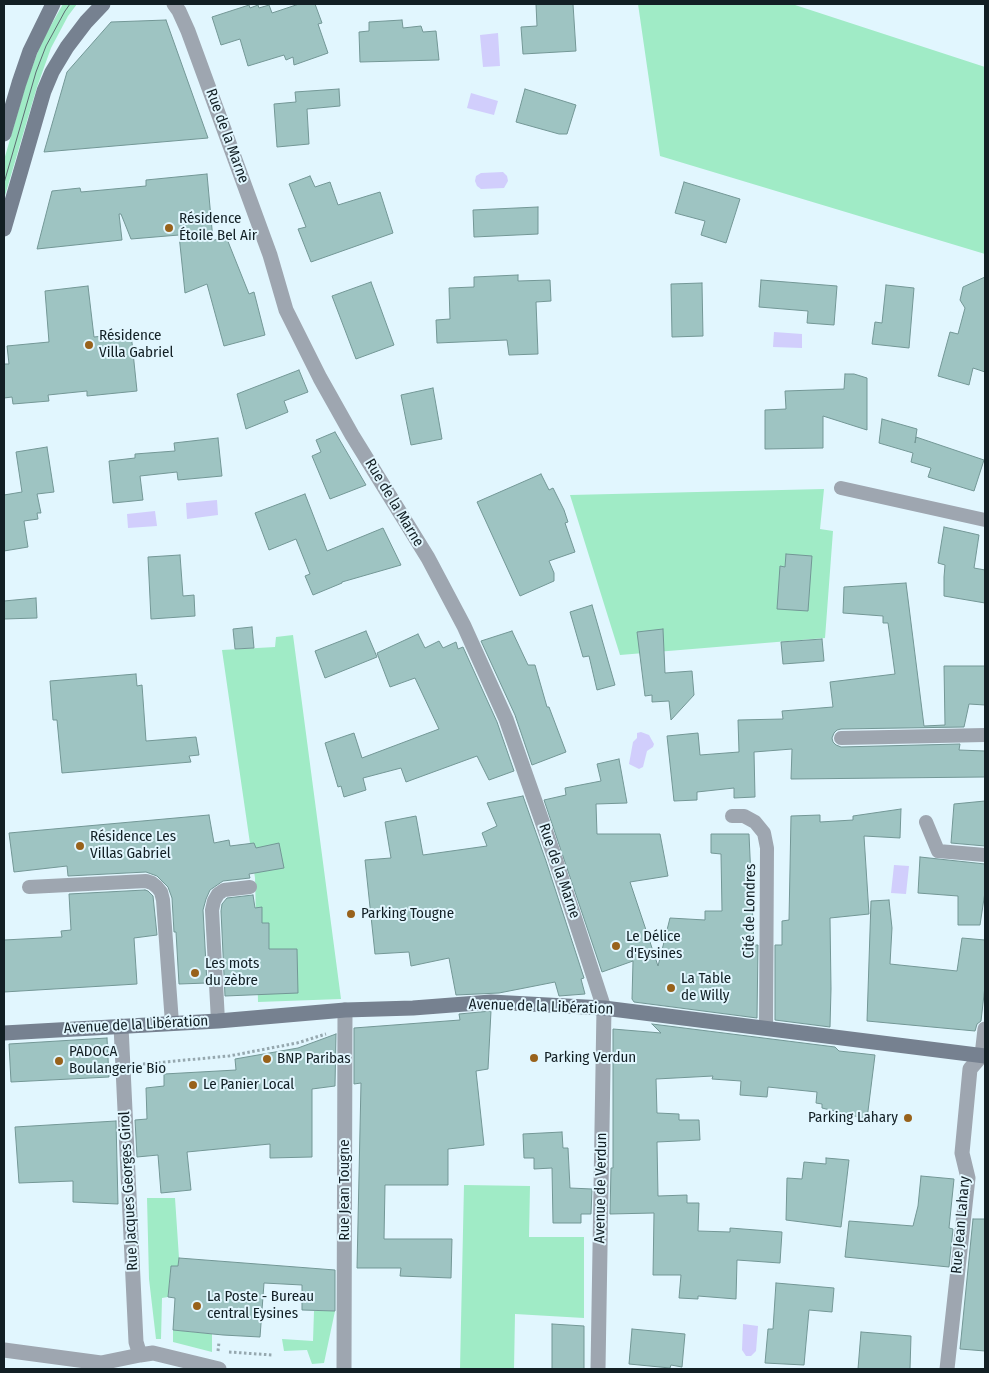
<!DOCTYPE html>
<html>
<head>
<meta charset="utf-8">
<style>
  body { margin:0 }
  #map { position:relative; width:989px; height:1373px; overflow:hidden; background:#e1f6fe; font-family:"Fira Sans Condensed",sans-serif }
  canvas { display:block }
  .frame { position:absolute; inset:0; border:5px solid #121f24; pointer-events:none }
</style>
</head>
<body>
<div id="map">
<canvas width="989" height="1373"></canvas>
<div class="frame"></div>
</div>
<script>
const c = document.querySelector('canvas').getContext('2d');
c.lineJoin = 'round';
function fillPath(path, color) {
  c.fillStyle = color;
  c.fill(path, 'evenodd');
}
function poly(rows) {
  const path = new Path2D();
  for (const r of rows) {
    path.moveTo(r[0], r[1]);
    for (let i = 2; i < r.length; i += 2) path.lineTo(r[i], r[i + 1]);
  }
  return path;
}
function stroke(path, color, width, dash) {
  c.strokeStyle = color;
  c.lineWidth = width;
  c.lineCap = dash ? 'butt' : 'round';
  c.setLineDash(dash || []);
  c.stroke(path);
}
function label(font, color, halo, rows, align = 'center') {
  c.font = font + ' "Fira Sans Condensed",sans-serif';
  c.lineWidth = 4;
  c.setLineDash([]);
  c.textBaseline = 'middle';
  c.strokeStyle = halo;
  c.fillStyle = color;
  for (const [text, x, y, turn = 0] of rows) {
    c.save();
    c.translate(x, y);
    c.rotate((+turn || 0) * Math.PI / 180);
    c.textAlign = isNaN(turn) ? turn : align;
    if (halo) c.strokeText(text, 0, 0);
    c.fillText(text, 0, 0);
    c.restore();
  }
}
fillPath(poly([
  [63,4,77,4,68,16,51,48,37,87,4,199,4,160,26,84,41,43],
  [638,4,792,4,985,67,985,254,660,156],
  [824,489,820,529,833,531,825,638,620,655,570,495],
  [293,635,341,999,258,1002,255,878,222,650,275,647,276,637],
  [464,1185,530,1186,529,1237,584,1237,584,1318,515,1314,514,1369,460,1369],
  [147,1198,175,1198,179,1258,178,1266,171,1266,168,1297,162,1298,161,1339,156,1339,149,1279],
  [314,1311,335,1311,324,1363,312,1364,307,1350,284,1351,282,1339,313,1341],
  [173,1330,212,1334,212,1352,173,1342]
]), '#a0ebc6');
fillPath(poly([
  [498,33,500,66,483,67,480,35],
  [471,93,498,101,494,115,467,108],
  [503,172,507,176,508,181,504,188,481,189,477,186,475,181,476,176,481,173],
  [774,332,802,334,802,348,773,347],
  [217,500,218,515,187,519,186,503],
  [155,511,157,526,128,528,127,514],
  [641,732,649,735,654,744,653,747,647,751,643,767,639,769,629,764,633,742,637,738,637,733],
  [894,865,909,866,906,894,891,893],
  [743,1324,758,1326,756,1351,751,1356,746,1356,742,1350]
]), '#d1cefc');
const building = poly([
  [299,4,315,4,322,23,318,24,328,53,294,65,293,57,286,60,284,55,248,66,240,39,221,45,212,17,249,5,250,8,258,5,259,8,269,5,272,13,299,4],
  [536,4,573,4,576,51,523,54,521,27,537,26,536,4],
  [166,20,208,138,44,152,67,72,111,22,166,20],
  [402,20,403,28,421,26,423,32,436,31,439,60,360,62,359,32,369,31,369,22,402,20],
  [339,89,340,106,307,109,309,144,277,147,274,104,296,102,295,92,339,89],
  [525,89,576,105,567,134,559,134,516,122,525,89],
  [207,174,213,240,227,239,249,294,254,292,265,335,224,346,207,284,185,293,179,235,131,239,121,214,119,214,122,240,37,249,52,191,80,188,81,192,146,186,146,180,207,174],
  [310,176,315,187,330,182,338,205,380,192,393,233,311,262,298,229,306,227,289,184,310,176],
  [684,182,740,199,726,243,701,235,705,221,675,213,684,182],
  [538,207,538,234,474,237,473,210,538,207],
  [518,275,518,281,550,280,551,301,536,302,538,354,509,355,507,340,437,343,436,320,450,319,449,288,474,287,474,277,518,275],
  [985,277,985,372,973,368,969,385,938,376,950,332,958,334,965,308,960,300,963,287,985,277],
  [761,280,837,286,834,325,807,323,808,311,759,307,761,280],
  [371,282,394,345,356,359,332,296,371,282],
  [702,283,703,336,672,337,671,284,702,283],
  [886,285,914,288,909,348,872,344,875,322,882,323,886,285],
  [88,286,94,337,131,333,137,391,87,396,87,391,48,395,49,401,13,404,12,397,4,398,4,364,9,364,7,346,49,342,45,291,88,286],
  [299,370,308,392,284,401,288,412,246,429,237,394,299,370],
  [845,374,854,374,867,378,867,430,823,416,823,448,765,449,765,410,786,409,785,391,844,389,845,374],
  [433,388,442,439,411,445,401,395,433,388],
  [882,419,917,429,915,443,916,437,984,460,974,491,928,477,931,468,911,462,913,453,879,443,882,419],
  [335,432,366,485,330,499,312,456,321,452,316,440,335,432],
  [218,438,222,476,178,480,177,472,140,476,143,500,113,503,109,461,135,458,135,454,175,451,174,443,218,438],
  [47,447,54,492,37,494,41,513,37,513,38,519,24,521,28,547,4,551,4,495,22,492,16,452,47,447],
  [541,474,549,490,553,488,564,510,568,522,565,523,575,552,549,561,554,573,554,581,520,596,477,502,541,474],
  [305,494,327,551,383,528,401,565,342,582,342,583,313,595,305,576,310,574,296,539,269,550,255,513,305,494],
  [944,527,979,535,974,568,985,570,985,603,944,596,944,577,945,565,938,563,944,527],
  [786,554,812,556,808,611,777,609,780,566,785,567,786,554],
  [180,555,183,596,194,595,195,616,151,619,148,557,180,555],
  [906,583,924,726,945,725,944,666,985,666,985,705,969,704,964,727,841,729,837,730,834,733,832,738,833,742,836,745,841,747,960,744,959,750,985,751,985,777,791,779,792,749,754,752,755,797,734,798,734,788,697,792,697,800,674,801,667,736,698,733,700,755,739,752,738,720,783,719,782,711,833,707,830,682,895,674,888,623,883,623,883,616,843,613,844,587,906,583],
  [36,598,37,618,4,619,4,601,36,598],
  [592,605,615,685,597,690,589,656,583,657,570,612,592,605],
  [252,627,254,648,235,649,233,629,252,627],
  [663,629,665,673,692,671,694,695,671,720,669,701,652,702,652,695,645,696,637,632,663,629],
  [366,631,377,657,325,678,315,651,366,631],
  [512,631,528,665,535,665,547,707,549,707,566,752,532,765,515,715,481,641,512,631],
  [418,634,425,648,439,641,443,648,456,642,458,649,463,647,497,722,514,771,489,780,477,756,406,782,401,768,363,778,366,790,344,797,341,786,338,787,325,743,354,733,362,758,439,729,415,678,390,687,377,653,418,634],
  [822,639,824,661,783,664,781,642,822,639],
  [136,674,137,686,142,685,146,741,196,737,199,755,189,756,191,762,62,773,57,720,53,720,50,681,136,674],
  [619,759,627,803,596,804,597,834,660,834,668,876,630,882,658,966,670,918,705,920,705,911,722,911,721,854,711,853,711,834,749,834,754,945,758,945,757,1018,634,1002,632,999,633,961,602,972,544,800,566,795,565,788,601,781,597,764,619,759],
  [523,796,546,861,584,978,581,979,585,994,559,996,555,982,499,993,456,995,449,958,411,966,409,952,375,954,365,860,391,858,385,822,416,816,423,855,487,846,482,833,497,826,487,803,523,796],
  [985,801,985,846,951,843,954,804,985,801],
  [901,809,900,838,864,836,869,914,830,918,831,989,830,1027,775,1020,775,945,782,945,782,921,789,920,791,816,820,815,820,822,853,820,853,816,901,809],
  [209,815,214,843,229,840,230,846,254,843,256,848,279,843,284,868,249,874,250,878,223,881,210,890,206,899,203,910,207,983,179,984,176,932,174,932,172,898,168,887,157,876,146,872,68,876,67,866,14,872,9,833,209,815],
  [920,857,985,864,985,892,980,925,958,925,958,896,918,893,920,857],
  [145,890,148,891,153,896,157,935,134,938,137,984,4,992,4,940,62,937,61,931,71,930,69,894,145,890],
  [253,895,255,908,262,907,262,923,269,923,269,949,297,949,298,993,225,996,221,911,222,904,227,898,253,895],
  [889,900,892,928,890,964,957,971,962,938,985,940,985,986,981,1021,977,1024,975,1031,867,1021,871,901,889,900],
  [491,1011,488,1069,476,1071,484,1145,448,1149,448,1185,385,1185,384,1239,452,1239,451,1278,400,1276,401,1268,357,1268,361,1083,354,1084,354,1028,460,1020,459,1014,491,1011],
  [652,1024,835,1047,839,1051,875,1055,867,1119,822,1108,822,1104,816,1103,817,1092,768,1087,767,1097,740,1095,741,1081,712,1079,713,1076,656,1079,657,1113,679,1114,679,1120,699,1120,700,1140,657,1142,658,1196,687,1195,687,1203,699,1203,698,1231,730,1232,730,1228,782,1232,780,1263,737,1260,736,1299,698,1296,698,1299,679,1298,681,1275,653,1275,654,1213,610,1214,611,1168,613,1168,613,1029,661,1033,652,1024],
  [336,1034,335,1086,312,1089,312,1157,270,1158,270,1144,187,1152,191,1190,161,1193,158,1155,137,1157,135,1120,147,1119,146,1088,164,1086,164,1074,236,1070,235,1059,298,1048,336,1034],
  [107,1038,109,1077,11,1082,9,1044,107,1038],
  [116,1121,118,1204,73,1202,73,1181,19,1183,15,1127,116,1121],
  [562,1132,563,1148,568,1148,570,1188,592,1189,591,1214,581,1214,581,1223,553,1223,552,1168,534,1169,534,1158,524,1158,523,1134,562,1132],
  [826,1158,849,1160,841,1227,786,1220,787,1178,802,1179,804,1162,826,1164,826,1158],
  [921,1176,954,1179,949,1228,953,1229,949,1267,845,1257,849,1221,913,1226,918,1206,921,1176],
  [973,1219,985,1219,985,1351,960,1349,973,1219],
  [179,1258,335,1270,335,1311,302,1310,302,1285,264,1283,260,1337,223,1335,173,1330,175,1298,168,1297,171,1266,178,1266,179,1258],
  [776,1283,834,1288,832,1312,809,1310,804,1365,765,1363,768,1329,773,1329,776,1283],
  [552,1324,584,1326,584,1369,552,1369,552,1324],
  [632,1329,685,1334,682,1367,671,1365,670,1368,629,1364,632,1329],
  [861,1332,911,1336,910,1369,858,1369,861,1332]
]);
fillPath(building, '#9ec4c2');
stroke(building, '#739796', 1);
stroke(poly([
  [143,1064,229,1056,297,1043,326,1034],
  [218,1351,219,1342],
  [229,1352,272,1355]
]), '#96a8af', 3, [2.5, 2.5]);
stroke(poly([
  [841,488,985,520],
  [841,738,985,735],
  [732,816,744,816,755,822,764,833,767,848,766,1028],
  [926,822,938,851,985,855],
  [29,887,146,881,152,883,157,887,161,892,163,900,172,1023],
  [218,1021,212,910,214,901,218,894,224,890,250,887]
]), '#9ea6b0', 14);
stroke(poly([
  [174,4,179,11,188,31,270,255,286,310,320,378,352,435,428,558,464,626,506,719,555,858,604,1008,598,1369],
  [121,1026,136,1342,140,1355],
  [4,1350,101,1363,140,1355,153,1353,219,1369],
  [344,1369,345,1010],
  [947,1369,968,1178,962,1153,970,1069,982,1055,985,1029]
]), '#9ea6b0', 15);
stroke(poly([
  [4,134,19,83,30,51,53,4],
  [4,229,44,91,52,72,67,47,86,22,103,4],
  [4,1033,218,1021,345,1010,413,1008,491,1002,604,1008,985,1056]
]), '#768190', 15);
stroke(poly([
  [4,183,36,72,46,46,65,11,70,4]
]), '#5d6d73', 1);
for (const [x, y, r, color] of [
  [169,228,5,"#98621b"],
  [89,345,5,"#98621b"],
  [80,846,5,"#98621b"],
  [351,914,5,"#98621b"],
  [616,946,5,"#98621b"],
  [195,973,5,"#98621b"],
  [671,988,5,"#98621b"],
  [534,1058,5,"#98621b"],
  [267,1059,5,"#98621b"],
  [59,1061,5,"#98621b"],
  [193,1085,5,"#98621b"],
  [908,1118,5,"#98621b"],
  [197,1306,5,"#98621b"]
]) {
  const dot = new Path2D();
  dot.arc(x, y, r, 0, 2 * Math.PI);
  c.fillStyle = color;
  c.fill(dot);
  stroke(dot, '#e1f6fe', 2);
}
label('15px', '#121f24', '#e1f6fe', [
  ["Rue de la Marne",227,136,70],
  ["Rue de la Marne",394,503,59],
  ["Rue de la Marne",559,871,71],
  ["Cité de Londres",750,911,-89],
  ["Avenue de la Libération",541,1007,2],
  ["Avenue de la Libération",136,1025,-3],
  ["Avenue de Verdun",601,1188,-89],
  ["Rue Jean Tougne",345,1190,-90],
  ["Rue Jacques Georges Girol",129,1191,-93],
  ["Rue Jean Lahary",961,1225,-85]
]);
label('15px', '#121f24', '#e1f6fe', [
  ["Résidence",179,219],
  ["Étoile Bel Air",179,236],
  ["Résidence",99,336],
  ["Villa Gabriel",99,353],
  ["Résidence Les",90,837],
  ["Villas Gabriel",90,854],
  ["Parking Tougne",361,914],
  ["Le Délice",626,937],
  ["d'Eysines",626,954],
  ["Les mots",205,964],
  ["du zèbre",205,981],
  ["La Table",681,979],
  ["de Willy",681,996],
  ["PADOCA",69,1052],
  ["Boulangerie Bio",69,1069],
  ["Parking Verdun",544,1058],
  ["BNP Paribas",277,1059],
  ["Le Panier Local",203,1085],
  ["Parking Lahary",898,1118,"right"],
  ["La Poste - Bureau",207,1297],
  ["central Eysines",207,1314]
], 'left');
</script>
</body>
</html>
